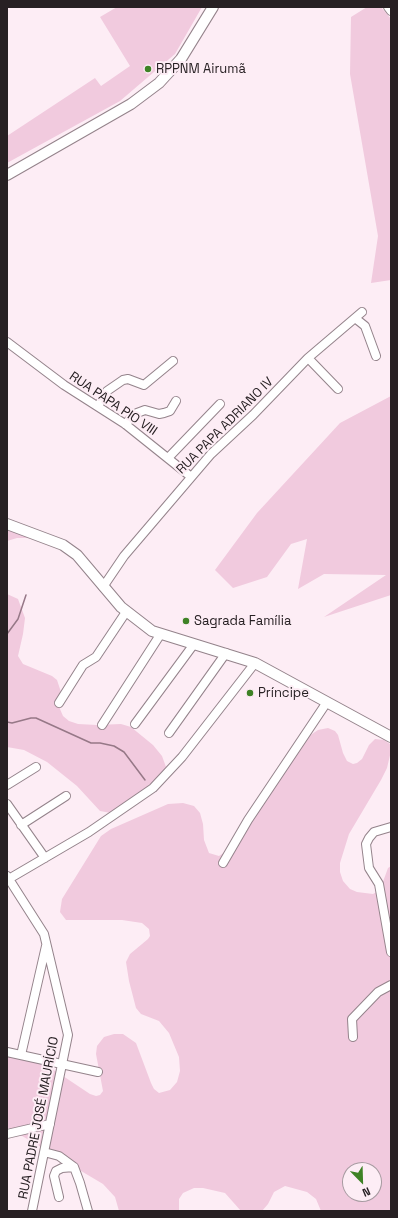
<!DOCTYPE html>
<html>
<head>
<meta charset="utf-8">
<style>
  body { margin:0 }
  #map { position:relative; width:398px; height:1218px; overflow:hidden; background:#fdedf5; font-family:"Space Grotesk",sans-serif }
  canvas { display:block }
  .frame { position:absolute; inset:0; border:8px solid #272023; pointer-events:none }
  .north { position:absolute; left:342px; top:1162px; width:40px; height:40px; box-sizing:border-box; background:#fdedf5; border:1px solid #a79ba1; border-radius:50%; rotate:157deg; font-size:11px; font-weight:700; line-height:16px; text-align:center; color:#272023 }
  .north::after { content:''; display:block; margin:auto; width:14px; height:18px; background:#3e8225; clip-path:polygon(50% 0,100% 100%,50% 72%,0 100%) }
</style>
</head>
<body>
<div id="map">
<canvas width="398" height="1218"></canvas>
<div class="frame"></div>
<div class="north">N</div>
</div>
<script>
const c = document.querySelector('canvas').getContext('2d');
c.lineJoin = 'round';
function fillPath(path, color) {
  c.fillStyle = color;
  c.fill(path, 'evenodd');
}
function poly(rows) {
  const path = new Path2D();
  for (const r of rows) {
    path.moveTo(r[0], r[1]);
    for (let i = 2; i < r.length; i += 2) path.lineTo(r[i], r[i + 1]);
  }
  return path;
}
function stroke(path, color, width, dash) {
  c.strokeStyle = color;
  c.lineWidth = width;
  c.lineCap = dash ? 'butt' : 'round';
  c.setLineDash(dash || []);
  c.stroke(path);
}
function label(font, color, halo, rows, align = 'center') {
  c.font = font + ' "Space Grotesk",sans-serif';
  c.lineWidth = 4;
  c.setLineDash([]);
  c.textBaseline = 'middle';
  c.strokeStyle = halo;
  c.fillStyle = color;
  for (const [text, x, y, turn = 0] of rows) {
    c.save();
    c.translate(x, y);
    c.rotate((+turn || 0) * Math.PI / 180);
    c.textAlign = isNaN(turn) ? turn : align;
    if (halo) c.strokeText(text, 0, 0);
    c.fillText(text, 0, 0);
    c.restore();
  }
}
fillPath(poly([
  [117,7,202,7,175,54,120,101,7,163,7,136,95,78,101,86,130,66,100,17],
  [367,7,381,7,391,19,391,280,371,283,378,236,350,74,351,17],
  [391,396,391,595,324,617,386,575,324,574,298,589,307,539,291,544,267,577,233,588,215,570,257,513,340,423],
  [7,529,34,538,17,538,7,541],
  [7,594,18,599,25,618,23,634,18,656,23,664,52,676,57,680,61,692,60,709,63,716,69,721,78,724,97,725,121,724,131,727,153,745,162,756,166,767,164,774,159,780,111,813,100,811,77,786,47,762,24,750,7,747],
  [328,728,335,731,338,735,343,753,347,761,353,764,357,763,362,759,369,745,375,739,384,740,390,744,391,751,387,768,381,780,349,834,340,863,340,872,343,881,350,889,357,892,373,894,380,890,388,868,391,866,391,1211,321,1211,316,1199,307,1192,285,1186,274,1192,268,1204,262,1211,241,1211,225,1193,203,1188,194,1188,183,1193,179,1199,179,1211,119,1211,115,1197,103,1184,7,1127,7,1053,32,1058,57,1072,90,1094,96,1096,100,1095,103,1091,96,1054,97,1046,104,1037,114,1034,123,1034,136,1043,151,1083,154,1089,159,1093,170,1090,177,1082,180,1071,179,1057,169,1033,159,1021,141,1014,136,1008,129,981,126,962,130,954,148,939,150,936,149,929,142,923,122,920,66,920,60,912,62,899,101,836,111,829,168,804,183,803,194,806,200,813,203,824,204,840,209,853,219,856,225,852,253,821,290,759,309,736,318,730],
  [350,1170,374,1170,374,1194,350,1194]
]), '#f1cade');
stroke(poly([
  [7,634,18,619,26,595],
  [7,722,12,723,31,718,36,718,91,743,100,743,114,746,124,752,145,780]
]), '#967887', 1.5);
const minor = poly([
  [388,7,391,11],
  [355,318,365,326,376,356],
  [7,342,64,385,125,424,190,476],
  [308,358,338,389],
  [98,406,107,391,123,380,128,379,144,385,173,361],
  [125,424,137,413,145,410,159,414,164,413,170,411,176,401],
  [169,457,220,404],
  [103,587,124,556,211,454,253,415,308,358,362,312],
  [59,703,83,665,96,657,126,612],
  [135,724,194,644],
  [102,725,160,635],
  [169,733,226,653],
  [7,785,36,767],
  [7,804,45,858],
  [21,825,66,796],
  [391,827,374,832,369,838,366,844,369,868,379,884,391,952],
  [223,863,248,820,327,702],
  [7,876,44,934,68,1035,32,1211],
  [7,880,89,832,153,788,182,757,255,663],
  [353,1037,352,1019,378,992,391,985],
  [7,1052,98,1072],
  [21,1055,46,946],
  [7,1134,50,1124],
  [44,1152,59,1156,74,1167,80,1183,88,1211],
  [59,1197,54,1176,56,1171,62,1168,74,1167]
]);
const major = poly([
  [7,175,131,104,159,83,181,59,213,7],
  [7,524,63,545,77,555,121,607,152,631,255,663,391,737]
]);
stroke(minor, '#94838b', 10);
stroke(major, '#94838b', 12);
stroke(minor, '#fff', 8);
stroke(major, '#fff', 10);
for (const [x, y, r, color] of [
  [148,69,4,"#3e8225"],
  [186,621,4,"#3e8225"],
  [250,693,4,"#3e8225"]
]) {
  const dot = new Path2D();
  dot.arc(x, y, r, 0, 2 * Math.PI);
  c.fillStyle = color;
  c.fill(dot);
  stroke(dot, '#fdedf5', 1.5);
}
label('13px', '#272023', '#fdedf5', [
  ["RPPNM Airumã",156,69],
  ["Sagrada Família",194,621],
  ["Príncipe",258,693]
], 'left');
label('13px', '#272023', '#fdedf5', [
  ["RUA PAPA PIO VIII",113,404,34],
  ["RUA PAPA ADRIANO IV",225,426,-45],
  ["RUA PADRE JOSÉ MAURÍCIO",39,1118,-79]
]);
</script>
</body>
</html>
